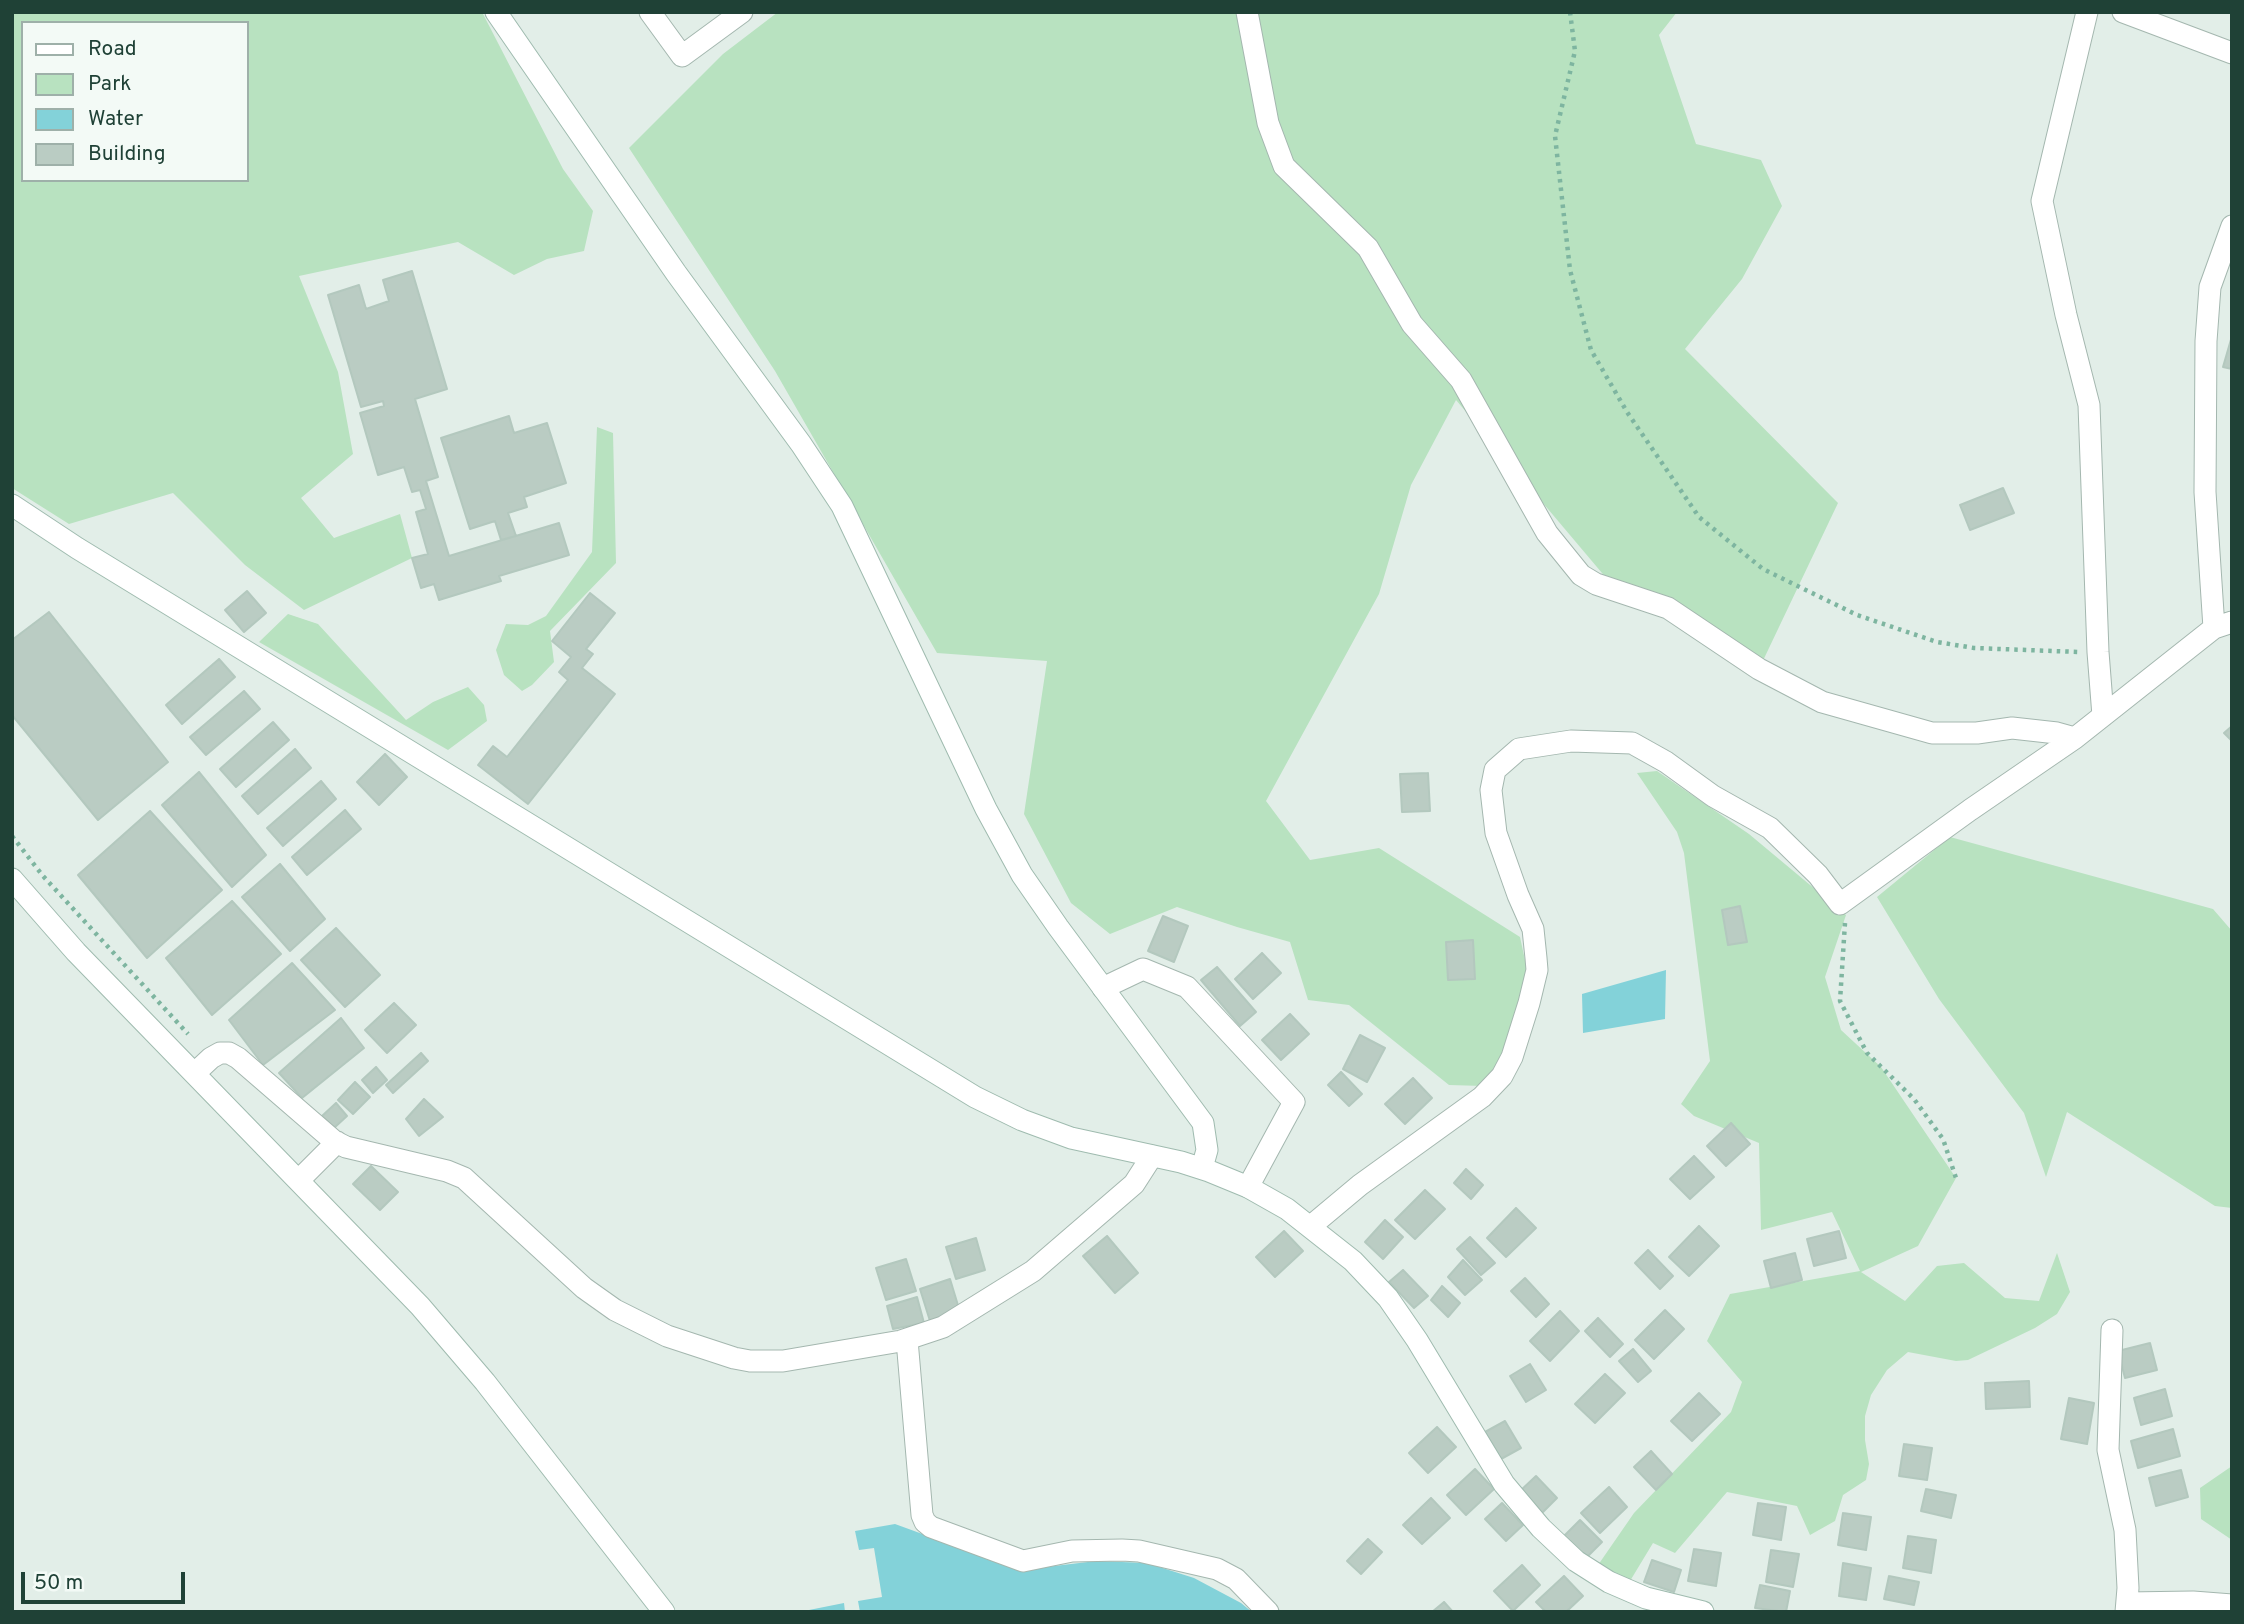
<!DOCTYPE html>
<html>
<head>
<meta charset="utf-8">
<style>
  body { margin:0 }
  #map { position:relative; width:2244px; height:1624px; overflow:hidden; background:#e2eee8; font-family:Overpass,sans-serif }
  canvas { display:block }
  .frame { position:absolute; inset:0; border:14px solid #1f4136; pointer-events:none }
  .legend { position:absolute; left:21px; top:21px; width:228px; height:161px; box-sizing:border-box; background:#f3faf6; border:2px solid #9eb0a9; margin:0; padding:9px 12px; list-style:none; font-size:21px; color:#1f4136 }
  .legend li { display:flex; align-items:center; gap:14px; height:35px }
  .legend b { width:35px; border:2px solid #9eb0a9 }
  .scale { position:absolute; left:21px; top:1572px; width:164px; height:32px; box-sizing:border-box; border:4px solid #1f4136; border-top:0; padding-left:9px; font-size:21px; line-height:24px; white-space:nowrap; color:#1f4136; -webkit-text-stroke:5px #f3faf6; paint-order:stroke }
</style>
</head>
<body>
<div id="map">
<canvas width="2244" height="1624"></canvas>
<div class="frame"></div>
<ul class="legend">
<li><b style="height:9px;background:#fff"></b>Road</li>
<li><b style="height:19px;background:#b8e2c0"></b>Park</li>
<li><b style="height:19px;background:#83d2d9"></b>Water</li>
<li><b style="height:19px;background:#baccc3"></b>Building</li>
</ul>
<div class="scale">50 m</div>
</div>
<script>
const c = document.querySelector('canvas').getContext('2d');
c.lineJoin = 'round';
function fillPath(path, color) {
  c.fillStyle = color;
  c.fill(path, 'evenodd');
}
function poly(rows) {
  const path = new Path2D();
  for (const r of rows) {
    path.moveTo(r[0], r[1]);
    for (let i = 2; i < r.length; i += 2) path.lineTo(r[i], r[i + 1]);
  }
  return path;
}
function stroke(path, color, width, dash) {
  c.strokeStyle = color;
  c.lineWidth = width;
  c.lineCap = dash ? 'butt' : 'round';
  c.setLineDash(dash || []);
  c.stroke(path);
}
fillPath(poly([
  [12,12,482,12,563,169,593,211,584,251,547,259,514,275,458,242,299,276,338,372,353,454,301,498,334,538,400,514,412,558,304,610,245,565,173,493,69,524,12,488],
  [23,23,247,23,247,180,23,180],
  [778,12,1677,12,1659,35,1696,144,1761,160,1782,206,1742,279,1685,349,1838,503,1759,669,1618,592,1456,400,1411,485,1379,594,1266,801,1310,860,1379,848,1520,937,1534,1002,1483,1086,1449,1085,1349,1005,1308,1000,1290,942,1237,927,1177,907,1110,934,1071,903,1024,814,1047,661,937,653,775,371,629,148,723,54],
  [597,427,613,433,616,563,550,631,554,662,532,685,522,691,504,675,496,650,506,624,528,625,546,616,592,552],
  [288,614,318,624,406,720,433,702,468,687,484,705,487,721,448,750,259,642],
  [1657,771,1749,834,1846,915,1825,977,1841,1030,1881,1067,1956,1178,1918,1246,1861,1272,1905,1301,1937,1266,1964,1263,2005,1298,2039,1301,2057,1253,2070,1292,2057,1314,2035,1328,1968,1360,1956,1361,1908,1352,1887,1370,1871,1395,1865,1416,1865,1440,1869,1464,1866,1480,1843,1495,1835,1521,1810,1535,1797,1506,1727,1492,1675,1553,1653,1543,1630,1581,1596,1568,1634,1513,1731,1412,1742,1382,1707,1341,1730,1294,1860,1271,1832,1212,1761,1230,1759,1143,1694,1116,1681,1104,1710,1061,1684,853,1677,832,1637,773],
  [1950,837,2213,909,2232,931,2232,1208,2215,1206,2067,1112,2046,1177,2024,1113,1939,999,1877,897],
  [2232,1466,2232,1540,2201,1519,2200,1488]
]), '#b8e2c0');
fillPath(poly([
  [1666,970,1665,1019,1583,1033,1582,994],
  [895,1524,1021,1570,1096,1561,1147,1563,1194,1578,1241,1603,1252,1612,860,1612,858,1601,882,1597,874,1548,859,1550,855,1531],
  [844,1603,845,1612,799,1612]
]), '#83d2d9');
const building = poly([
  [412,271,447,389,415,399,438,477,426,481,449,556,559,523,569,555,499,576,501,581,439,600,434,584,421,588,412,558,428,554,416,512,426,509,420,490,412,492,404,467,378,475,360,413,384,406,383,401,361,407,328,295,359,285,366,309,389,301,383,280,412,271],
  [2232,336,2232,369,2223,367,2232,336],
  [509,416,514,433,547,423,566,483,524,497,527,507,508,513,516,536,501,540,495,521,470,529,441,438,509,416],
  [2003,488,2014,513,1970,530,1960,505,2003,488],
  [247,591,266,613,244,632,225,610,247,591],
  [590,593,615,613,586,649,593,654,582,668,615,694,528,804,478,765,493,746,507,757,568,680,559,672,571,657,552,641,590,593],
  [49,612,168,762,98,820,12,715,12,640,49,612],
  [219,659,235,677,182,724,166,705,219,659],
  [244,691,260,709,206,755,190,737,244,691],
  [273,722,289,740,236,787,220,769,273,722],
  [2232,726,2232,741,2224,733,2232,726],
  [295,749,311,768,258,814,242,796,295,749],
  [385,754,407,777,379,805,357,782,385,754],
  [199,772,266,855,232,887,162,805,199,772],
  [1428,773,1430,811,1402,812,1400,774,1428,773],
  [321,781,336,799,283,846,267,828,321,781],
  [345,810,361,829,307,875,292,857,345,810],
  [150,811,222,890,147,958,78,875,150,811],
  [280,864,325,919,290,951,242,897,280,864],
  [232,901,281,954,212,1015,166,958,232,901],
  [1740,906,1747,942,1728,945,1722,910,1740,906],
  [1163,916,1188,926,1174,962,1148,951,1163,916],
  [336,928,380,975,345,1007,301,960,336,928],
  [1473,940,1475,979,1448,980,1446,942,1473,940],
  [1262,953,1281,973,1253,999,1235,979,1262,953],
  [292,963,335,1010,263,1065,229,1020,292,963],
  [1217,967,1256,1012,1240,1026,1201,980,1217,967],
  [394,1003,416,1025,387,1053,365,1030,394,1003],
  [1290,1014,1309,1034,1281,1060,1262,1040,1290,1014],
  [341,1018,364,1048,302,1098,279,1073,341,1018],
  [1360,1035,1385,1048,1367,1082,1343,1069,1360,1035],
  [421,1053,428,1061,393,1093,386,1085,421,1053],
  [376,1067,387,1080,373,1093,362,1080,376,1067],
  [1341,1072,1362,1094,1349,1106,1328,1085,1341,1072],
  [1413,1078,1432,1098,1405,1124,1385,1104,1413,1078],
  [355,1082,370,1097,353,1114,338,1100,355,1082],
  [424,1099,443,1117,419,1136,406,1119,424,1099],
  [336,1103,347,1116,334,1128,322,1116,336,1103],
  [1731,1123,1750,1144,1726,1166,1707,1146,1731,1123],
  [1694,1156,1714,1177,1690,1199,1670,1179,1694,1156],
  [371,1166,398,1192,380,1210,353,1184,371,1166],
  [1466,1169,1483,1185,1471,1199,1454,1183,1466,1169],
  [1425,1190,1445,1209,1415,1239,1395,1220,1425,1190],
  [1516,1208,1536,1228,1506,1257,1487,1238,1516,1208],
  [1385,1220,1403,1237,1383,1259,1365,1242,1385,1220],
  [1699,1226,1719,1246,1689,1276,1669,1257,1699,1226],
  [1284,1231,1303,1251,1275,1277,1256,1257,1284,1231],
  [1839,1231,1846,1258,1814,1266,1807,1239,1839,1231],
  [1107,1236,1138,1273,1115,1293,1083,1256,1107,1236],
  [1470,1237,1495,1263,1481,1275,1457,1249,1470,1237],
  [976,1238,985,1270,956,1279,946,1247,976,1238],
  [1648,1250,1673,1276,1660,1289,1635,1263,1648,1250],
  [1795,1253,1802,1280,1771,1288,1764,1261,1795,1253],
  [906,1259,916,1291,886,1300,876,1268,906,1259],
  [1463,1260,1482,1280,1465,1295,1448,1277,1463,1260],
  [1403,1270,1428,1296,1414,1308,1389,1282,1403,1270],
  [1525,1278,1549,1304,1536,1317,1511,1291,1525,1278],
  [950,1279,960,1312,930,1321,920,1289,950,1279],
  [1442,1286,1460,1303,1448,1317,1431,1300,1442,1286],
  [917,1297,924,1323,893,1329,887,1306,917,1297],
  [1665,1310,1684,1329,1654,1359,1635,1340,1665,1310],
  [1560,1311,1579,1331,1550,1361,1530,1341,1560,1311],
  [1598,1318,1623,1344,1610,1357,1585,1331,1598,1318],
  [2150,1343,2157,1370,2125,1378,2118,1351,2150,1343],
  [1633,1349,1651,1371,1638,1382,1619,1361,1633,1349],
  [1530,1364,1546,1390,1526,1402,1510,1376,1530,1364],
  [1605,1374,1625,1393,1595,1423,1575,1404,1605,1374],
  [2029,1381,2030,1407,1986,1409,1985,1383,2029,1381],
  [2165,1389,2172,1416,2141,1425,2134,1398,2165,1389],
  [1699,1393,1720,1414,1692,1441,1671,1421,1699,1393],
  [2069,1398,2094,1403,2087,1444,2061,1439,2069,1398],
  [1505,1421,1521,1448,1501,1459,1485,1432,1505,1421],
  [1437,1427,1456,1447,1428,1473,1409,1453,1437,1427],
  [2173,1429,2180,1456,2138,1468,2131,1441,2173,1429],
  [1904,1444,1932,1448,1927,1480,1899,1476,1904,1444],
  [1651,1451,1672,1474,1656,1490,1634,1467,1651,1451],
  [1475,1469,1494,1489,1466,1515,1447,1495,1475,1469],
  [2181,1470,2188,1497,2156,1506,2149,1478,2181,1470],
  [1536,1476,1557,1498,1540,1515,1519,1492,1536,1476],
  [1609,1487,1627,1507,1600,1533,1581,1513,1609,1487],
  [1926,1489,1956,1495,1951,1518,1921,1511,1926,1489],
  [1431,1498,1450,1518,1422,1544,1403,1525,1431,1498],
  [1502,1503,1523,1525,1506,1541,1485,1519,1502,1503],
  [1758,1503,1786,1507,1781,1540,1753,1535,1758,1503],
  [1843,1513,1871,1517,1866,1550,1838,1545,1843,1513],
  [1580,1520,1602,1542,1585,1559,1564,1536,1580,1520],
  [1908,1536,1936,1540,1931,1573,1903,1568,1908,1536],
  [1368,1539,1382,1552,1361,1574,1347,1561,1368,1539],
  [1694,1549,1721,1553,1716,1586,1688,1581,1694,1549],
  [1771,1550,1799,1554,1793,1587,1766,1582,1771,1550],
  [1652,1560,1681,1570,1674,1592,1644,1582,1652,1560],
  [1843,1563,1871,1568,1866,1600,1839,1596,1843,1563],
  [1522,1565,1540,1585,1513,1611,1494,1591,1522,1565],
  [1564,1576,1583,1596,1566,1612,1546,1612,1536,1602,1564,1576],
  [1889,1576,1919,1582,1914,1605,1884,1599,1889,1576],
  [1760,1585,1790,1591,1786,1612,1755,1608,1760,1585],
  [1444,1602,1453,1612,1432,1612,1444,1602]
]);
fillPath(building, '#baccc3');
stroke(building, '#b3c8be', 2);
const street = poly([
  [650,12,682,56,742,12],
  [1247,12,1268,123,1284,166,1368,248,1412,324,1461,380,1547,533,1581,575,1596,584,1668,608,1759,669,1822,702,1932,733,1977,733,2012,728,2057,733,2075,738],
  [2087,12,2042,201,2066,315,2089,405,2098,652,2103,716],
  [2123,12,2232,53],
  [2214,628,2205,492,2206,341,2210,287,2232,226],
  [1103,988,1143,969,1187,987,1294,1102,1248,1187],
  [195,1073,211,1058,220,1053,229,1053,238,1058,334,1141,346,1147,447,1171,464,1178,584,1288,615,1310,667,1336,734,1358,750,1361,783,1361,901,1341,943,1327,1033,1271,1134,1184,1152,1156],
  [299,1180,337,1142],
  [1311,1226,1360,1185,1482,1097,1502,1076,1512,1057,1529,1003,1537,970,1536,958,1533,929,1518,895,1496,833,1491,790,1495,770,1519,749,1571,741,1632,743,1666,762,1713,796,1770,828,1818,875,1840,904,1970,810,2075,738,2214,628,2232,622],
  [2112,1330,2108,1450,2125,1530,2128,1588,2126,1612],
  [907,1340,922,1515,925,1522,931,1527,1023,1561,1072,1551,1122,1550,1139,1551,1217,1569,1236,1579,1268,1612],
  [2127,1603,2193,1602,2232,1605]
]);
const secondary = poly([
  [496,12,676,273,801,444,842,506,986,809,1022,875,1058,927,1203,1123,1207,1150,1202,1168],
  [12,505,77,548,975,1097,1022,1120,1071,1138,1181,1162,1209,1171,1248,1187,1287,1209,1353,1261,1388,1298,1417,1340,1504,1484,1541,1528,1576,1561,1609,1582,1646,1598,1703,1612],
  [12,879,76,952,420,1306,485,1382,664,1612]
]);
stroke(street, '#a4b7af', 23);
stroke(secondary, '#9fbbaf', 23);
stroke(poly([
  [1570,12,1575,51,1555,136,1570,270,1591,350,1627,412,1699,517,1763,569,1857,615,1937,642,1974,648,2079,652],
  [12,836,43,876,188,1034],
  [1845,923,1840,1001,1867,1053,1914,1099,1943,1139,1956,1178]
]), '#7eb5a0', 4.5, [3.5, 5]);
stroke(street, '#fff', 21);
stroke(secondary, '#fff', 21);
</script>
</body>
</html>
